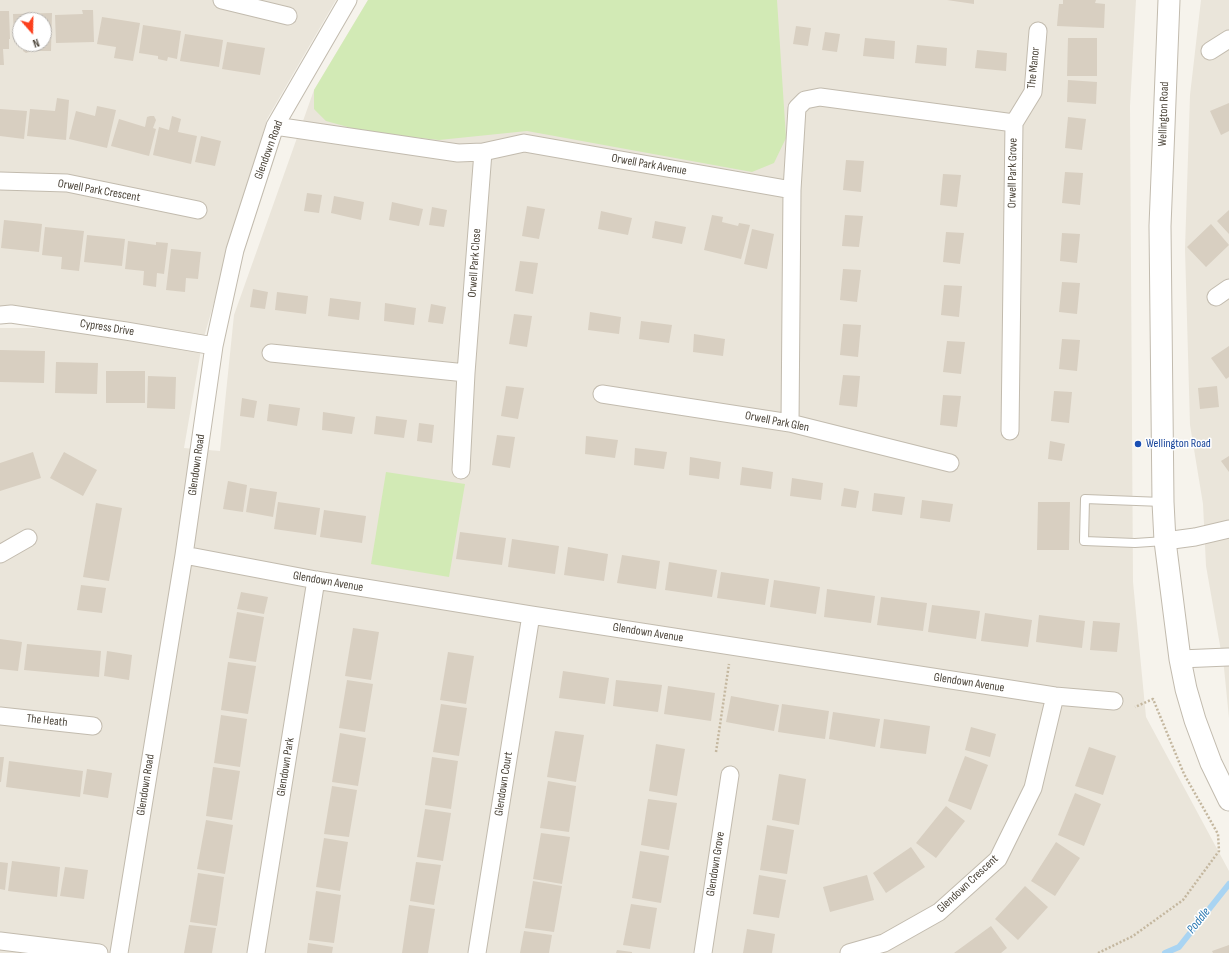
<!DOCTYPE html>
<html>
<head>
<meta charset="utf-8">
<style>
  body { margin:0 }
  #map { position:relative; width:1229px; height:953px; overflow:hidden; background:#f6f3ec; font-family:"Sofia Sans Condensed",sans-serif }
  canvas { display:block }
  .north { position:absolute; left:12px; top:12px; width:40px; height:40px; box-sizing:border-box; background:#fff; border:1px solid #b7b4b0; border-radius:50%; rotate:160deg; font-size:11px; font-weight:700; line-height:16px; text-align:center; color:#4b4439 }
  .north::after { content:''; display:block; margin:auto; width:14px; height:18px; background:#fc3f1d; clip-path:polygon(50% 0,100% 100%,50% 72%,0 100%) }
</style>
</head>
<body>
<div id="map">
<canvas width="1229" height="953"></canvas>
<div class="north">N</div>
</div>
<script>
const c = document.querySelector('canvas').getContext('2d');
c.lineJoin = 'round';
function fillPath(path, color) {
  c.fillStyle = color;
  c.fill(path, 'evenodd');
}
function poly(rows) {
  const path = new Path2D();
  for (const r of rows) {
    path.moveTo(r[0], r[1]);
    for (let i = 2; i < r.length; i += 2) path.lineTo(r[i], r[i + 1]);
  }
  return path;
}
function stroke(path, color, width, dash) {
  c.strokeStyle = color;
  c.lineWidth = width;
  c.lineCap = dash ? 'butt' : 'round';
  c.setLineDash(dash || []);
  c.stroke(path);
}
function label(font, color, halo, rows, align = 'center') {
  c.font = font + ' "Sofia Sans Condensed",sans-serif';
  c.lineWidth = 3;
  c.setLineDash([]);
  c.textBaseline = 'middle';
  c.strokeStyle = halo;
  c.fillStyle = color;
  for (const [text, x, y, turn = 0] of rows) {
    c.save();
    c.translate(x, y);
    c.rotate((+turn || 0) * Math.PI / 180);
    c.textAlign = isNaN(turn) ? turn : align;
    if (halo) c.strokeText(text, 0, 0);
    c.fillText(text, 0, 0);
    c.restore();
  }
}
fillPath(poly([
  [0,0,336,0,267,119,202,344,184,448,220,451,234,315,314,90,368,0,1136,0,1130,106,1133,582,1146,717,1229,871,1229,953,0,953,0,328,35,328,192,343,0,315],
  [20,20,44,20,44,44,20,44],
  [1201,0,1229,0,1229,718,1224,668,1206,566,1203,504,1190,425,1185,249,1190,95]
]), '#eae5da');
fillPath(poly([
  [368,0,777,0,786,138,774,163,752,172,527,131,439,140,366,132,326,121,314,109,314,90],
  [386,472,465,484,449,577,371,564]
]), '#d2eab5');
stroke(poly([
  [1165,953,1179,947,1229,884]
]), '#a9d4f2', 6);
fillPath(poly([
  [947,0,974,0,974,4],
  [1063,0,1096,0,1095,3,1105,4,1104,28,1057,26,1059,4,1063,4],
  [82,10,93,10,94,42,56,43,55,15,83,14],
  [0,11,9,11,10,39,9,39,9,49,3,49,4,65,0,65],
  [52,13,51,51,32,51,26,53,23,51,23,44,44,44,44,20,20,20,20,42,14,42,13,14],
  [102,17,140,23,133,61,114,58,116,47,97,44],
  [143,25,181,31,177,59,168,57,167,61,158,59,158,56,139,53],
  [796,26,811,28,808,46,793,44],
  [825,32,840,34,837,52,822,50],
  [185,34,223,40,219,67,180,61],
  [865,38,895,41,894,59,863,56],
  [1068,38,1097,38,1097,76,1067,76],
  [227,42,265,48,260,75,222,69],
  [917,45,947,48,946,66,915,63],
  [977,50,1007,53,1006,71,975,68],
  [1068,80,1097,82,1096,104,1067,102],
  [57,98,69,100,66,140,27,136,30,109,55,111],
  [1229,103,1229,131,1221,135,1210,111],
  [97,106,116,110,107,148,69,139,76,111,95,116],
  [0,109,27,111,24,139,0,136],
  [150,116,154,116,156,120,153,128,156,129,149,156,111,146,119,119,145,127,147,117],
  [172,116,181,119,178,132,197,136,191,164,153,155,159,127,169,130],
  [1068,117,1086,119,1082,150,1065,148],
  [201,136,221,141,215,166,195,162],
  [846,160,864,161,861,192,843,190],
  [1065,172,1083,173,1080,205,1062,203],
  [943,174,961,175,957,207,940,205],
  [307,193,322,195,319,213,304,211],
  [334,196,364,202,361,220,331,213],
  [392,202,423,209,419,226,389,220],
  [527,206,545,209,539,239,522,236],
  [432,207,447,210,444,227,429,225],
  [1229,210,1229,234,1217,221],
  [601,211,632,218,628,235,598,229],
  [712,215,723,217,722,222,738,226,739,223,750,225,741,259,704,250],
  [845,215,863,216,859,247,842,246],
  [4,220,42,224,39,252,1,248],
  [655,221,686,227,682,244,652,238],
  [1211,224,1229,245,1206,267,1187,247],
  [45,227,84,231,79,271,61,269,62,257,42,255],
  [752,229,774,234,767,269,744,264],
  [946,232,964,233,960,264,943,262],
  [1062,233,1080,234,1077,263,1060,261],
  [87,235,125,239,122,266,84,262],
  [128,241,156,245,156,242,168,243,164,274,157,273,156,287,143,285,144,271,125,269],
  [171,249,201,252,198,279,186,278,185,292,166,290],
  [520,261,538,263,533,294,515,291],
  [843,269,861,270,857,302,840,300],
  [1062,282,1080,283,1077,314,1059,312],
  [944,285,962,286,959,317,941,315],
  [253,289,268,292,265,309,250,307],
  [277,292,308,296,306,314,275,310],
  [330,298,361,302,359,320,328,316],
  [385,303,416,308,414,325,384,321],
  [431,304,446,307,443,324,428,322],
  [590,312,621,317,619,334,588,330],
  [514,314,532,316,527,347,509,344],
  [641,321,672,325,669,343,639,339],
  [843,324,861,325,858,357,840,355],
  [694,334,725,339,723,356,693,352],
  [1062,339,1080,340,1077,371,1059,369],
  [947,341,965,342,961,374,943,372],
  [1229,346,1229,377,1226,379,1211,358],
  [0,350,45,351,44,383,0,382],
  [56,362,98,363,97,394,55,393],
  [106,371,145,371,145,403,106,403],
  [843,375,860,376,857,407,839,405],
  [148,376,176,377,175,409,147,408],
  [506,386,524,388,518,419,501,416],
  [1217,386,1219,407,1200,409,1198,388],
  [1054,391,1072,392,1069,423,1051,421],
  [943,395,961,396,957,427,940,425],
  [242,398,257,401,254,418,240,416],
  [269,404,300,408,297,426,267,421],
  [323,412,355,417,352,434,322,430],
  [376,416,407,420,404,438,374,434],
  [419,423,434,425,432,443,417,441],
  [497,435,515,437,510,468,492,465],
  [586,436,618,440,615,458,585,454],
  [1050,441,1065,444,1062,461,1048,459],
  [635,448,667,452,664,469,634,465],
  [33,452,41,478,0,491,0,463],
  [64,452,97,470,83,496,50,478],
  [1229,456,1229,472,1221,461],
  [690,457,721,462,719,479,689,475],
  [742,467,773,472,771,489,740,485],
  [792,478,823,483,821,500,790,496],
  [228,481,247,485,243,512,223,509],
  [250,488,277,492,273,517,246,512],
  [844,488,859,491,856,508,841,506],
  [874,493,905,497,902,515,872,511],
  [922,500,953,504,950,522,920,518],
  [278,502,320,508,316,535,274,529],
  [1038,502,1070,502,1069,550,1037,550],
  [96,503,122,508,109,581,83,577],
  [324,510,366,516,362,543,320,537],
  [460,532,506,538,502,565,456,559],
  [512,539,559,546,555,574,508,567],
  [568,547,608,554,604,581,564,575],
  [622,555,660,561,656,589,617,583],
  [669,562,717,570,712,597,665,590],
  [721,572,769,579,765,605,717,598],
  [774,580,820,587,816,614,770,607],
  [81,585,106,588,102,613,77,610],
  [827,589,875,596,871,623,824,617],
  [241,592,268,597,264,614,237,609],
  [881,597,927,603,923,631,877,625],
  [932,605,980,611,976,639,928,632],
  [237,612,264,617,256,662,229,658],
  [985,613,1032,620,1028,647,981,641],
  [1039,615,1085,621,1082,648,1036,642],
  [1093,621,1120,623,1117,652,1090,650],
  [353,628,379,632,371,680,345,676],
  [0,639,22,642,18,671,0,669],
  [27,644,101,651,99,677,24,670],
  [107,651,132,655,129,680,104,676],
  [448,652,474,656,466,704,440,700],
  [228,662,256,666,248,714,221,710],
  [563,671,609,678,605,704,559,698],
  [347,680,373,684,365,732,339,728],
  [616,680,662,685,658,712,613,706],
  [668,686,715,693,711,721,664,714],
  [731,696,779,705,774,731,726,722],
  [441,704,467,708,459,756,433,752],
  [782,704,829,711,825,739,778,732],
  [833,712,880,719,875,747,829,739],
  [221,715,247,719,240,767,214,763],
  [884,719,930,726,926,754,880,748],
  [971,727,996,734,990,757,965,750],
  [555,731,584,735,576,782,547,777],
  [340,733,366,738,358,786,332,782],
  [656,744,685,749,677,796,649,791],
  [1089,747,1116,756,1103,795,1075,786],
  [965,756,988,765,971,810,948,801],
  [0,757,4,757,1,782,0,782],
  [432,757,458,761,451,809,425,805],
  [9,761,83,771,80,797,6,787],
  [213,767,240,771,232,820,206,816],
  [87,769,112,773,108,798,83,794],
  [779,774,806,779,799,825,772,820],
  [548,781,576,786,569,832,540,828],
  [332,786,357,790,349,837,324,834],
  [1075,793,1101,804,1084,846,1058,835],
  [648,799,677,803,669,850,641,845],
  [946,806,965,821,936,858,916,843],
  [425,809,451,813,443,861,417,857],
  [206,820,233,825,225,874,197,869],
  [767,825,794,830,787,874,760,870],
  [541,833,570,837,562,884,533,879],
  [324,838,348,842,340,891,316,887],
  [1056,842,1080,858,1055,896,1031,881],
  [911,847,925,867,886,893,873,873],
  [640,851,669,856,661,903,632,898],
  [12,861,60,867,57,897,8,891],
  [0,862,8,863,5,890,0,889],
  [416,862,441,865,434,905,410,901],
  [65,867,88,870,84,899,60,896],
  [198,873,224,877,217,926,190,922],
  [759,875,786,880,779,918,753,914],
  [867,875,874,900,830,912,823,887],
  [533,881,562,886,554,932,525,928],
  [1025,886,1048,907,1018,940,995,919],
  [316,891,341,895,334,943,309,940],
  [631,904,657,908,650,949,623,945],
  [409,905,435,909,428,953,402,953],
  [189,925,216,928,212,953,184,953],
  [991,926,1007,948,1001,953,954,953],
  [747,929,775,934,772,953,743,953],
  [524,931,552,935,549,953,520,953],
  [308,943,333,947,332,953,307,953],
  [1229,945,1229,953,1213,953,1212,951],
  [617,950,632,952,632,953,616,953]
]), '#d8cfc1');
const service = poly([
  [1162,502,1085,499,1084,541,1135,543,1165,541]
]);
const minor = poly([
  [222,0,288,16],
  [1210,51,1229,39],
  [1014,123,1033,92,1038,31],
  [275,126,458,153,483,152,524,143,792,190,790,423],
  [0,181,67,183,198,210],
  [792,190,797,108,805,100,820,97,1014,123,1010,431],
  [1216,297,1229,288],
  [0,315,11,314,126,331,214,346],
  [271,353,466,373],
  [602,394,790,423,950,463],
  [461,470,466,373,483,152],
  [1165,541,1195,537,1229,529],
  [0,554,28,538],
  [184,555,316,580,531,615,1055,696,1114,701],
  [1180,659,1228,657],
  [0,716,93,726],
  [0,941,99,953],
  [119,953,184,555,214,346,235,250,275,126,348,0],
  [256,953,316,580],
  [477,953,531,615],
  [703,953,730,775],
  [849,953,884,943,939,912,998,859,1033,788,1055,696]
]);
const tertiary = poly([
  [1169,0,1160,226,1163,502,1165,541,1180,659,1186,689,1195,720,1211,763,1229,800]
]);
stroke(service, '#c2bbae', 10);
stroke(minor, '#c2bbae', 19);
stroke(tertiary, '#c2bbae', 23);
stroke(poly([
  [716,752,729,664],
  [1098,953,1133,936,1183,900,1219,851,1218,834,1184,774,1153,699,1135,707]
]), '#c4b79f', 2.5, [2, 2]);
stroke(service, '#fff', 8);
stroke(minor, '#fff', 17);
stroke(tertiary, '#fff', 21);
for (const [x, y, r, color] of [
  [1138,444,4,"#1a4fb4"]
]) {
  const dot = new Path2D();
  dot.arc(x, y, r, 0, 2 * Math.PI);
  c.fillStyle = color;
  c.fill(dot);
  stroke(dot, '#fff', 1.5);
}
label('12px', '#4b4439', '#fff', [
  ["The Manor",1034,68,-84],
  ["Wellington Road",1164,114,-88],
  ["Glendown Road",269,150,-70],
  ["Orwell Park Avenue",649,165,10],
  ["Orwell Park Grove",1013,173,-89],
  ["Orwell Park Crescent",99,191,10],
  ["Orwell Park Close",475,263,-86],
  ["Cypress Drive",107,328,9],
  ["Orwell Park Glen",777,422,11],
  ["Glendown Road",197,465,-82],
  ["Glendown Avenue",328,582,10],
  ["Glendown Avenue",648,633,9],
  ["Glendown Avenue",969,683,9],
  ["The Heath",47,721,6],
  ["Glendown Park",286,767,-81],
  ["Glendown Court",504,784,-81],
  ["Glendown Road",146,785,-81],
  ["Glendown Grove",716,864,-81],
  ["Glendown Crescent",968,884,-43]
]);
label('12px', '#164399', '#fff', [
  ["Wellington Road",1146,444]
], 'left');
label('italic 13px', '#2e7ab2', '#fff', [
  ["Poddle",1199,921,-51]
]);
</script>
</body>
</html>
